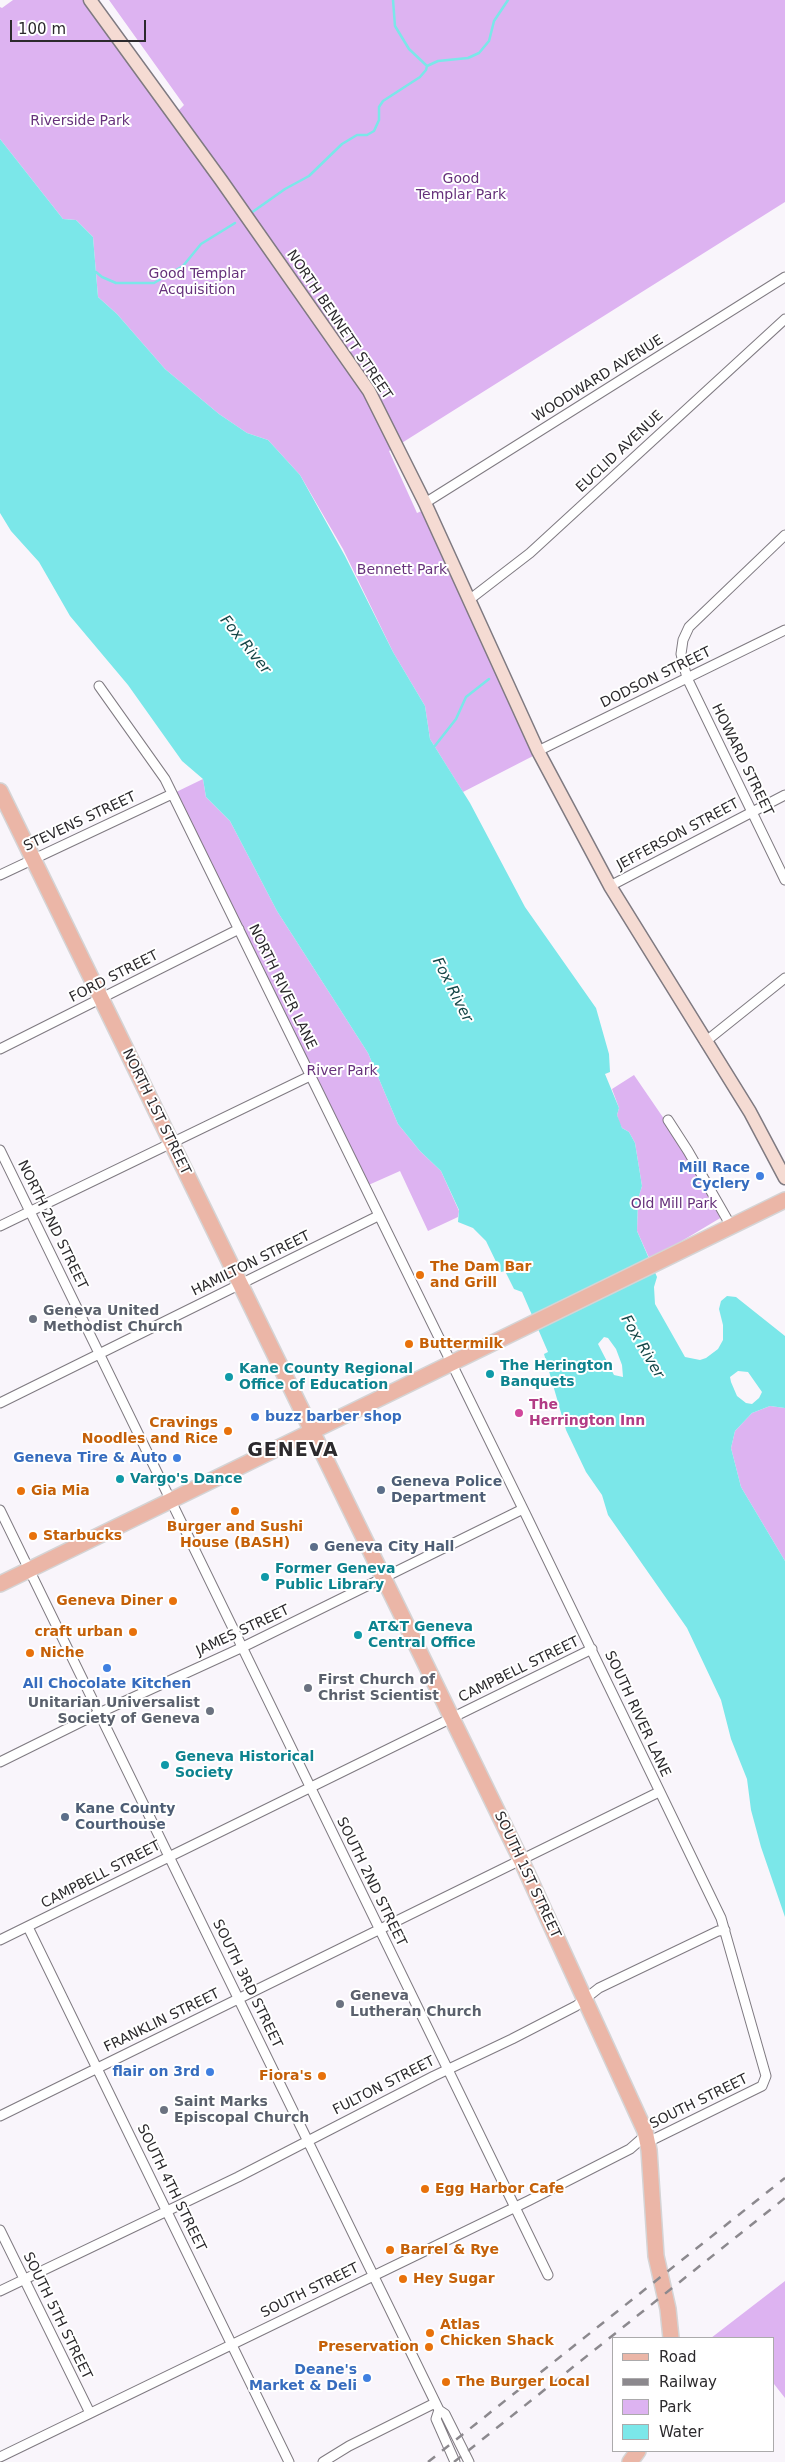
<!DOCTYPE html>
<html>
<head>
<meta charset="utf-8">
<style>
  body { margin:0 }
  #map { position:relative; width:785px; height:2462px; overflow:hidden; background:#f9f5fb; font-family:"DejaVu Sans",sans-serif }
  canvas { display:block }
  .legend { position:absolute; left:612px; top:2337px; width:162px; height:115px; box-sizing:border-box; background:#fff; border:1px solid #abaaab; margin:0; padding:6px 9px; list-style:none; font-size:15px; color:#2c2a2d }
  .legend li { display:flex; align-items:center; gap:10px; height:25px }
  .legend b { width:25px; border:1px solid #abaaab }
  .scale { position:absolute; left:10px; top:20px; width:136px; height:22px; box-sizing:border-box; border:2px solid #2c2a2d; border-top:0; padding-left:6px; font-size:15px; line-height:18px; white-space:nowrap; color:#2c2a2d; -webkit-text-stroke:4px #fff; paint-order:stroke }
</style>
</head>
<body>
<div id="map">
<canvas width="785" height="2462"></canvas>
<ul class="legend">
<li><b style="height:6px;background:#ebb6a7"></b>Road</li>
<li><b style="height:6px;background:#8c898e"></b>Railway</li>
<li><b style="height:14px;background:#ddb3f1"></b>Park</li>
<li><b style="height:14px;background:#7be7e9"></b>Water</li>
</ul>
<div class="scale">100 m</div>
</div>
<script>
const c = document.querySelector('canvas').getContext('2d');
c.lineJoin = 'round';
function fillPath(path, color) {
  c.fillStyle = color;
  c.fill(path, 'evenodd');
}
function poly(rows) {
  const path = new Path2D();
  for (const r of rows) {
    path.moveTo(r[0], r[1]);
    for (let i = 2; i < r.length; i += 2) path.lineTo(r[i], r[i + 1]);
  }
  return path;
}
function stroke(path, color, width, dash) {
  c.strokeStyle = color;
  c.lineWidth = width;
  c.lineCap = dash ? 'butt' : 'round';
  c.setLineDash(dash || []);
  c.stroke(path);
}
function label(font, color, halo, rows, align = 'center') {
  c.font = font + ' "DejaVu Sans",sans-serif';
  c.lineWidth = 4;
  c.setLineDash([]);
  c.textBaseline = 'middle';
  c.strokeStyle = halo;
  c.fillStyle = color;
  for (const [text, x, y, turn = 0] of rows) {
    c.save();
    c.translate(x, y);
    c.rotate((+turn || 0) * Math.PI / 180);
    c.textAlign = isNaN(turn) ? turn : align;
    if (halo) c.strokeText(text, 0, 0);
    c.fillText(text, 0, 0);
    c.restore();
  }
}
fillPath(poly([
  [13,0,86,0,177,112,184,105,109,0,785,0,785,202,389,451,417,513,424,510,535,755,463,792,430,739,425,706,393,652,343,549,300,475,268,440,247,433,219,414,165,369,117,314,98,297,93,237,76,220,63,219,0,139,0,7,2,8],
  [203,779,206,797,230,821,277,911,368,1053,398,1124,420,1151,441,1171,459,1211,458,1217,428,1231,400,1171,364,1187,172,794],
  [634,1075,686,1151,722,1217,650,1260,637,1231,638,1199,642,1186,635,1143,629,1132,622,1128,619,1122,617,1115,619,1108,612,1089],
  [770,1406,785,1408,785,1561,741,1487,731,1448,735,1431,752,1413],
  [785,2281,785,2398,774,2384,774,2338,711,2338]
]), '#ddb3f1');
fillPath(poly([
  [0,139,63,219,76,220,93,237,98,297,117,314,165,369,219,414,247,433,268,440,300,475,345,556,393,652,425,706,430,739,470,803,525,907,596,1008,609,1054,610,1072,605,1074,619,1108,617,1115,622,1128,629,1132,635,1143,642,1186,638,1199,637,1231,657,1277,654,1287,655,1304,685,1357,700,1360,706,1358,718,1349,723,1340,723,1325,719,1309,721,1301,727,1296,736,1297,785,1336,785,1408,770,1406,752,1413,735,1431,731,1448,741,1487,785,1561,785,1917,761,1847,751,1810,747,1779,731,1739,721,1700,687,1628,608,1515,602,1495,586,1472,566,1430,544,1354,548,1352,522,1292,514,1289,505,1271,501,1272,486,1241,473,1228,458,1222,459,1210,441,1171,420,1151,398,1124,368,1053,277,911,230,821,206,797,203,779,182,761,128,685,70,616,39,562,11,531,0,513],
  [604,1337,608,1338,616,1349,622,1365,623,1377,614,1375,598,1344],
  [738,1371,748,1372,762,1392,759,1398,752,1404,746,1403,737,1396,731,1382,730,1377]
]), '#7be7e9');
stroke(poly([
  [393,0,395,26,409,49,427,66],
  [251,213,285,189,309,176,342,144,357,135,367,135,374,131,379,120,379,107,383,101,420,77,426,70,427,66,438,61,468,58,479,53,489,41,494,21,508,0],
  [93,274,96,272,102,277,116,283,154,283,183,266,201,244,235,223],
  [434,747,456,719,466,697,489,679]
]), '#7be7e9', 2.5);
const street = poly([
  [425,503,785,277],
  [785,535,689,627,683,640,681,654,687,678,785,880],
  [469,600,530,553,785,319],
  [99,686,165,779,526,1515,721,1918,766,2076,762,2086,648,2142],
  [538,751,785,630],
  [0,875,172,794],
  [610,886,785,795],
  [705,1042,785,978],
  [0,1049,239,929],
  [668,1120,688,1151,731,1226],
  [0,1150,548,2275],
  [0,1226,310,1076],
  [0,1403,378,1216],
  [0,1510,439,2410,445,2414,469,2462],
  [0,1762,99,1713,243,1647,523,1509],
  [28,1927,289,2462],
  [0,1940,592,1649],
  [0,2116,659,1792],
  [0,2230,90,2413],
  [0,2291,238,2177,434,2076,512,2039,576,2006,599,1988,718,1931,725,1930],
  [439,2410,436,2419,455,2462],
  [0,2457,528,2201,630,2149,646,2135],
  [323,2462,349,2446,435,2403]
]);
const secondary = poly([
  [90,0,221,180,369,391,425,503,538,751,610,886,750,1112,785,1178]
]);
const primary = poly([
  [0,791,522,1862,645,2131,649,2150,656,2256,668,2309,671,2338],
  [0,1584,785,1200],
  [630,2462,638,2451]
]);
stroke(street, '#7f7a81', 11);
stroke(secondary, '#7f7a81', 15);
stroke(primary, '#d5d4d5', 18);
stroke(street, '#fff', 9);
stroke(secondary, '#f5dbd3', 12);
stroke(primary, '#ebb6a7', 15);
stroke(poly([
  [428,2462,785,2178],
  [454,2462,785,2198]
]), '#8c898e', 2.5, [9, 9]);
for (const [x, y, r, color] of [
  [760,1176,5,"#3f7fe0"],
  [420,1275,5,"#e8710a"],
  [33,1319,5,"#6b7280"],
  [409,1344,5,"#e8710a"],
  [490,1374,5,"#0f9aa8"],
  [229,1377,5,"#0f9aa8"],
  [519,1413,5,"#d1479c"],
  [255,1417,5,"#3f7fe0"],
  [228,1431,5,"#e8710a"],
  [177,1458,5,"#3f7fe0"],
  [120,1479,5,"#0f9aa8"],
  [381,1490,5,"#5c6f8a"],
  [21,1491,5,"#e8710a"],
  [235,1511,5,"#e8710a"],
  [33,1536,5,"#e8710a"],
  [314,1547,5,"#5c6f8a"],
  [265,1577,5,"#0f9aa8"],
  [173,1601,5,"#e8710a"],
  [133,1632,5,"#e8710a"],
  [358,1635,5,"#0f9aa8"],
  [30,1653,5,"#e8710a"],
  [107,1668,5,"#3f7fe0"],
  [308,1688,5,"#6b7280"],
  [210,1711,5,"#6b7280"],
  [165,1765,5,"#0f9aa8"],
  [65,1817,5,"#5c6f8a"],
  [340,2004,5,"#6b7280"],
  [210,2072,5,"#3f7fe0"],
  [322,2076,5,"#e8710a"],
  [164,2110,5,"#6b7280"],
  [425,2189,5,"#e8710a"],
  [390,2250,5,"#e8710a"],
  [403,2279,5,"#e8710a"],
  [430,2333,5,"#e8710a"],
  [429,2347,5,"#e8710a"],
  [367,2378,5,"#3f7fe0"],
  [446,2382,5,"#e8710a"]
]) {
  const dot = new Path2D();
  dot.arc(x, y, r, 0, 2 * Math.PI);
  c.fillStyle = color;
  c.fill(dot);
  stroke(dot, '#fff', 2);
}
label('14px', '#66317b', '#fff', [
  ["Riverside Park",80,121],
  ["Good",461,179],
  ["Templar Park",461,195],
  ["Good Templar",197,274],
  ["Acquisition",197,290],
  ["Bennett Park",402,570],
  ["River Park",342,1071],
  ["Old Mill Park",674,1204]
]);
label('14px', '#2c2a2d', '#fff', [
  ["NORTH BENNETT STREET",339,325,56],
  ["WOODWARD AVENUE",598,379,-32],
  ["EUCLID AVENUE",620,452,-43],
  ["DODSON STREET",656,678,-26],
  ["HOWARD STREET",742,760,64],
  ["STEVENS STREET",80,822,-25],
  ["JEFFERSON STREET",678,835,-28],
  ["FORD STREET",114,977,-27],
  ["NORTH RIVER LANE",282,987,64],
  ["NORTH 1ST STREET",156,1112,64],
  ["NORTH 2ND STREET",52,1225,64],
  ["HAMILTON STREET",251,1264,-26],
  ["JAMES STREET",243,1631,-25],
  ["CAMPBELL STREET",519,1670,-26],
  ["SOUTH RIVER LANE",637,1714,65],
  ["CAMPBELL STREET",101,1875,-27],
  ["SOUTH 1ST STREET",527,1875,65],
  ["SOUTH 2ND STREET",371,1882,64],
  ["SOUTH 3RD STREET",247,1984,64],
  ["FRANKLIN STREET",162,2021,-26],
  ["FULTON STREET",384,2086,-27],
  ["SOUTH STREET",699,2102,-26],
  ["SOUTH 4TH STREET",171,2188,64],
  ["SOUTH STREET",310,2291,-26],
  ["SOUTH 5TH STREET",57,2316,64]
]);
label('bold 14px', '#366cbe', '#fff', [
  ["Mill Race",750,1168],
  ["Cyclery",750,1184],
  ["buzz barber shop",265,1417,"left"],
  ["Geneva Tire & Auto",167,1458],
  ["All Chocolate Kitchen",107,1684,"center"],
  ["flair on 3rd",200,2072],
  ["Deane's",357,2370],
  ["Market & Deli",357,2386]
], 'right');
label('bold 14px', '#c56008', '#fff', [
  ["The Dam Bar",430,1267],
  ["and Grill",430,1283],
  ["Buttermilk",419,1344],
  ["Cravings",218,1423,"right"],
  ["Noodles and Rice",218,1439,"right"],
  ["Gia Mia",31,1491],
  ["Burger and Sushi",235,1527,"center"],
  ["House (BASH)",235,1543,"center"],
  ["Starbucks",43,1536],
  ["Geneva Diner",163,1601,"right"],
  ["craft urban",123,1632,"right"],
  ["Niche",40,1653],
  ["Fiora's",312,2076,"right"],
  ["Egg Harbor Cafe",435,2189],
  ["Barrel & Rye",400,2250],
  ["Hey Sugar",413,2279],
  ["Atlas",440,2325],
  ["Chicken Shack",440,2341],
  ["Preservation",419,2347,"right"],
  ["The Burger Local",456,2382]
], 'left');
label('bold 14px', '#5b616d', '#fff', [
  ["Geneva United",43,1311],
  ["Methodist Church",43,1327],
  ["First Church of",318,1680],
  ["Christ Scientist",318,1696],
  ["Unitarian Universalist",200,1703,"right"],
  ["Society of Geneva",200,1719,"right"],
  ["Geneva",350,1996],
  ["Lutheran Church",350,2012],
  ["Saint Marks",174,2102],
  ["Episcopal Church",174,2118]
], 'left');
label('bold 14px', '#0d838f', '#fff', [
  ["The Herington",500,1366],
  ["Banquets",500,1382],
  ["Kane County Regional",239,1369],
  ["Office of Education",239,1385],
  ["Vargo's Dance",130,1479],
  ["Former Geneva",275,1569],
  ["Public Library",275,1585],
  ["AT&T Geneva",368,1627],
  ["Central Office",368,1643],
  ["Geneva Historical",175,1757],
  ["Society",175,1773]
], 'left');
label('bold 14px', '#b23c85', '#fff', [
  ["The",529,1405],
  ["Herrington Inn",529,1421]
], 'left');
label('bold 14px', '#4e5e75', '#fff', [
  ["Geneva Police",391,1482],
  ["Department",391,1498],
  ["Geneva City Hall",324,1547],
  ["Kane County",75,1809],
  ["Courthouse",75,1825]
], 'left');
label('italic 15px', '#154748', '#fff', [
  ["Fox River",245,645,51],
  ["Fox River",452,990,63],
  ["Fox River",642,1347,60]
]);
c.letterSpacing = '1px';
label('bold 19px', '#2c2a2d', '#fff', [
  ["GENEVA",293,1451]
]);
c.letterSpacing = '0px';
</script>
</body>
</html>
